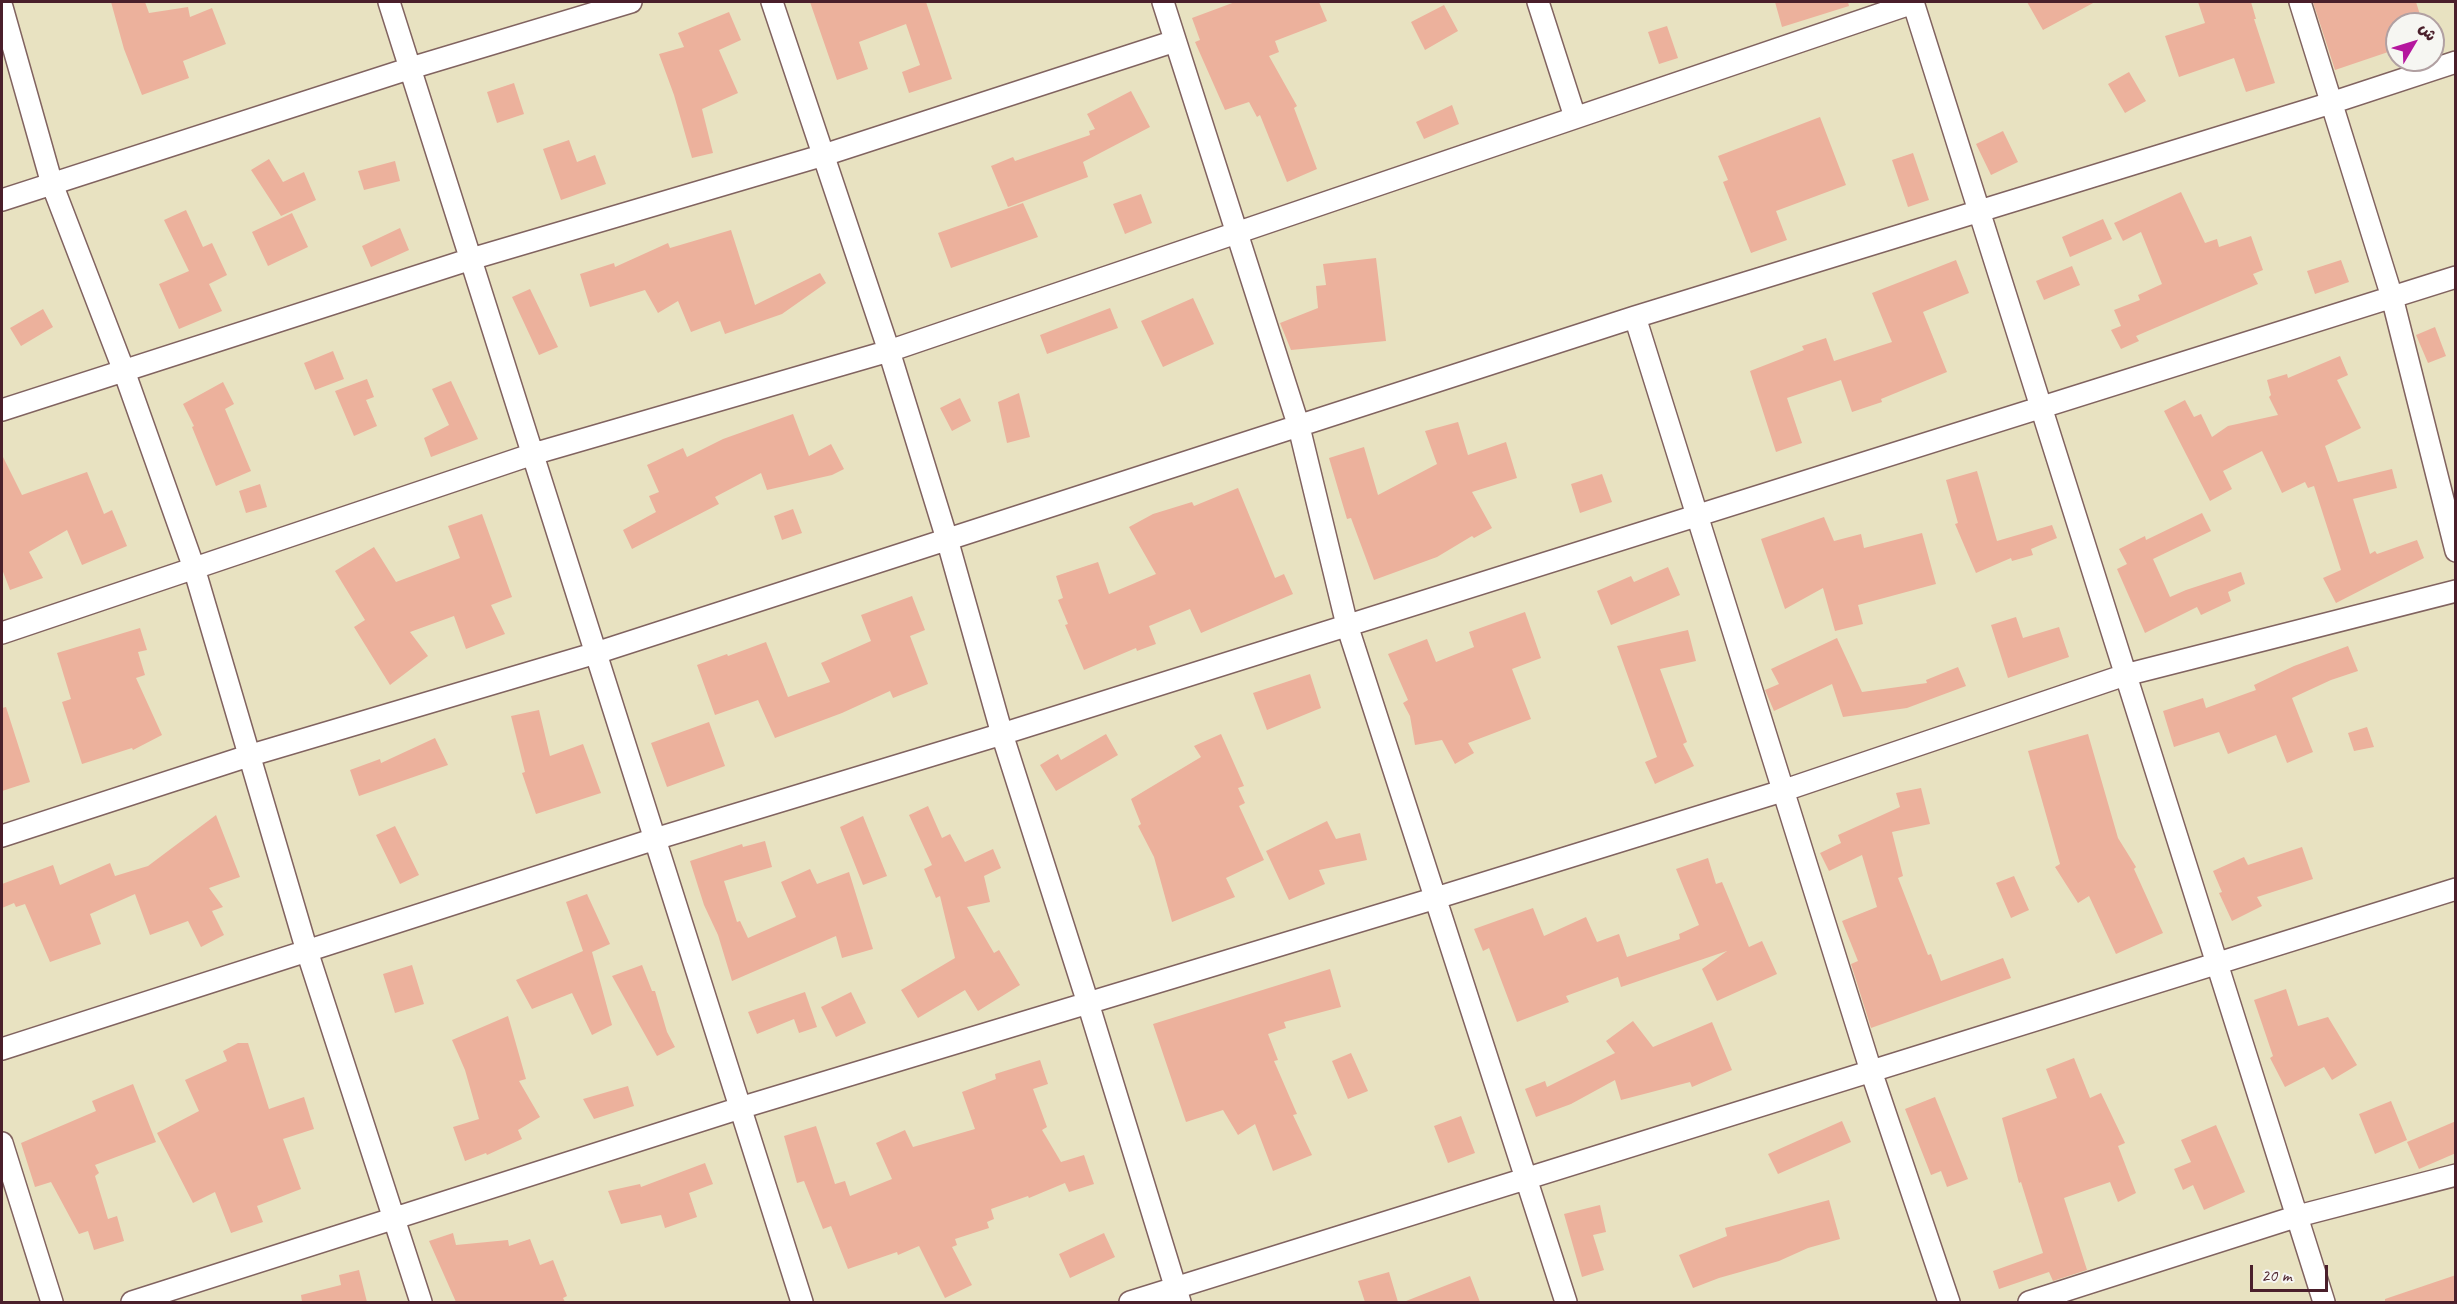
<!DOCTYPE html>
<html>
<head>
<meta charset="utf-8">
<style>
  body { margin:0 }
  #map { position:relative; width:2457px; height:1304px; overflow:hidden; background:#e8e2c1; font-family:Caveat,"Playpen Sans Arabic",sans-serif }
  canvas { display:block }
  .frame { position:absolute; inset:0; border:3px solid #4a1f2b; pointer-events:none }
  .north { position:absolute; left:2385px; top:12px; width:60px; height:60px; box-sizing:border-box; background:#f6f6f2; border:2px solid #b1a0a2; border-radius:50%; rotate:52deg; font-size:16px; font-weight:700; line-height:24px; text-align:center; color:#4a1f2b }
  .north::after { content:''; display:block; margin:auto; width:21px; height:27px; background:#b5179e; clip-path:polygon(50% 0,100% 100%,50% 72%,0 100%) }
  .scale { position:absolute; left:2250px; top:1265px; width:78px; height:27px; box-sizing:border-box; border:3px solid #4a1f2b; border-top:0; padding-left:8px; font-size:18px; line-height:21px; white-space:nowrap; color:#4a1f2b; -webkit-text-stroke:4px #f6f6f2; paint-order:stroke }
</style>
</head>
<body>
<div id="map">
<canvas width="2457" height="1304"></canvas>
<div class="frame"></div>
<div class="north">ش</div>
<div class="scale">20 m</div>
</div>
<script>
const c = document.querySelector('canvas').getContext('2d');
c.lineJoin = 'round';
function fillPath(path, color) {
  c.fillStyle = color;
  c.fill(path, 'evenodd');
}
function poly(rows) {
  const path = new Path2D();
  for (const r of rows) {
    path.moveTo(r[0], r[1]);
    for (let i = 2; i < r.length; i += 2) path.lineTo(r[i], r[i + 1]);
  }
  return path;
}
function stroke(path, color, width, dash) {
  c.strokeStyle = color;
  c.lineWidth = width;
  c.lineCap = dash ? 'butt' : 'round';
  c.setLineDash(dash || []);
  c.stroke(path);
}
fillPath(poly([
  [111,2,145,2,149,13,188,7,190,17,212,8,226,44,183,61,189,78,142,95,124,49],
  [810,2,926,2,952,79,909,93,902,72,920,65,906,24,859,42,868,69,837,80],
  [1235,2,1319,2,1327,21,1275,41,1279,52,1269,56,1297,106,1294,108,1317,169,1287,182,1260,115,1257,117,1249,102,1225,110,1195,42,1200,40,1192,18],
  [1775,2,1848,2,1849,6,1782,27],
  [2027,2,2095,2,2043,30],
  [2198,2,2251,2,2256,19,2254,19,2275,83,2246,92,2234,58,2179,77,2165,36,2205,23],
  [2313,2,2416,2,2423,24,2397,24,2397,49,2335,70],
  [1444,5,1458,31,1425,50,1411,22],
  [729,12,741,40,719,50,738,93,702,109,713,153,692,158,674,95,659,54,684,47,678,33],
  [1667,26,1678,58,1659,64,1648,32],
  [2129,72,2146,101,2125,113,2108,84],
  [514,83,524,114,497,123,487,92],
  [1131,91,1150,127,1083,162,1088,177,1008,207,991,166,1013,157,1015,161,1090,135,1089,131,1095,129,1087,114],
  [1452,105,1459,124,1424,139,1416,122],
  [1820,117,1846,185,1776,211,1787,240,1751,253,1723,182,1728,180,1718,156],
  [2003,131,2018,162,1991,175,1976,144],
  [569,140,577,162,595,155,606,184,561,200,543,149],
  [1913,153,1929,200,1908,207,1892,160],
  [269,159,283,182,304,172,316,200,281,216,251,170],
  [395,161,400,181,364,190,358,171],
  [2181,192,2205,243,2217,239,2219,247,2251,236,2263,270,2253,274,2258,284,2136,336,2139,341,2121,349,2111,330,2121,326,2114,310,2140,300,2138,295,2162,284,2141,232,2123,241,2114,223],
  [1141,194,1152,223,1125,234,1113,204],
  [1023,203,1038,237,951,268,938,233],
  [186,210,203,247,212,243,227,275,209,284,222,311,179,329,159,284,189,271,164,220],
  [292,213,308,247,268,266,252,232],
  [2103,219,2112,239,2070,257,2062,237],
  [400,228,409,250,371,267,362,246],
  [731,230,755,305,820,273,826,283,782,314,725,334,720,321,691,332,678,301,658,313,645,290,590,307,580,274,614,263,615,267,668,243,670,248],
  [1376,258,1386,341,1291,350,1280,323,1318,308,1316,286,1326,285,1323,264],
  [1956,260,1969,293,1923,312,1947,372,1881,399,1882,402,1852,412,1841,380,1787,398,1802,443,1776,452,1750,371,1804,350,1802,346,1826,338,1834,361,1892,342,1872,293],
  [2341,260,2349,282,2315,294,2307,271],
  [2072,266,2080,285,2044,300,2036,281],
  [530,289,558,347,539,355,512,297],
  [1193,298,1214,344,1163,367,1141,321],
  [1110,308,1118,328,1047,354,1040,335],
  [43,309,53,327,21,346,10,328],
  [2435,327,2446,356,2428,363,2416,335],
  [333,351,344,379,315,390,304,363],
  [2340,356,2348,375,2337,380,2361,428,2325,446,2338,482,2392,469,2397,488,2353,499,2370,554,2375,551,2377,554,2417,540,2424,558,2336,603,2323,578,2341,570,2314,486,2308,488,2305,482,2282,493,2262,451,2223,471,2232,489,2210,501,2164,411,2185,400,2194,417,2201,414,2212,437,2228,426,2278,415,2269,397,2271,395,2267,380,2287,374,2288,378],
  [367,379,374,397,366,400,377,426,354,436,335,391],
  [451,381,478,439,431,457,424,438,449,425,432,389],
  [223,382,234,404,225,409,251,471,216,486,192,427,194,426,183,404],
  [1019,393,1030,437,1007,443,998,402],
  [960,398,971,421,952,431,940,408],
  [793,414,809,456,831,444,844,469,832,475,767,490,761,473,715,497,719,504,632,549,623,530,656,512,649,496,659,492,647,465,683,448,687,457,723,439],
  [1458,422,1468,455,1506,442,1517,478,1472,492,1492,528,1474,538,1472,536,1437,557,1374,580,1351,518,1347,519,1329,458,1364,447,1378,495,1437,464,1425,431],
  [2,455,22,495,87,472,104,514,112,510,127,546,82,565,67,530,29,552,43,578,10,590,2,569],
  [1977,471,1997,541,2052,525,2057,538,2031,549,2033,555,2012,561,2011,558,1976,573,1955,524,1958,523,1946,480],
  [1602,474,1612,502,1580,513,1571,484],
  [260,484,267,507,246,513,239,491],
  [1238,488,1275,578,1284,574,1293,594,1201,633,1190,609,1149,626,1156,644,1137,651,1136,648,1084,670,1065,625,1068,624,1058,600,1063,598,1056,576,1098,562,1109,594,1156,574,1129,527,1153,514,1192,502,1194,506],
  [793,509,802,533,782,540,774,516],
  [2202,513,2211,531,2153,559,2170,597,2186,590,2241,572,2245,584,2228,592,2231,601,2201,615,2197,607,2145,633,2117,569,2127,564,2119,549,2145,536,2146,540],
  [482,514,512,597,491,605,505,634,466,649,454,616,410,632,428,656,390,685,354,627,365,620,335,571,374,547,396,582,460,558,448,526],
  [1824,517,1834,541,1861,534,1864,548,1922,533,1936,584,1858,605,1863,624,1835,631,1823,588,1785,609,1761,539],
  [1668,567,1680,595,1611,625,1597,591,1631,576,1634,582],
  [912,596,925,630,910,636,928,684,893,698,890,691,842,713,775,738,758,700,715,715,697,665,727,654,728,656,766,642,788,697,830,682,821,663,871,641,861,615],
  [1525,612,1541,658,1512,669,1531,719,1468,743,1474,753,1455,764,1442,740,1415,745,1410,716,1403,703,1408,700,1388,654,1427,639,1436,662,1474,647,1469,632],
  [2016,617,2023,638,2059,627,2069,657,2008,678,1991,625],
  [140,628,147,650,138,652,145,675,136,678,162,735,133,750,132,748,82,764,62,702,71,699,57,653],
  [1688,630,1696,661,1660,669,1687,742,1683,744,1694,766,1655,784,1645,762,1657,757,1617,646],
  [1837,638,1862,692,1927,683,1926,680,1958,667,1966,686,1907,708,1843,717,1832,684,1774,711,1765,690,1779,684,1771,669],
  [2348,646,2358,671,2331,680,2292,698,2313,752,2287,763,2276,735,2228,754,2219,732,2174,747,2163,711,2203,698,2206,708,2256,690,2254,685,2294,666],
  [1310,674,1321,708,1267,730,1253,693],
  [6,707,30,782,2,791,2,708],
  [539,710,550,756,583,744,601,793,536,814,522,773,525,772,511,716],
  [709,722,725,766,667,787,651,743],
  [2367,727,2374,747,2354,751,2348,733],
  [1106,734,1118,755,1056,791,1040,765,1058,754,1061,760],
  [1221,734,1244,786,1238,788,1245,803,1239,806,1264,860,1226,878,1235,897,1172,922,1154,857,1138,826,1141,824,1131,799,1201,757,1194,746],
  [2088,734,2118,838,2136,867,2134,869,2163,933,2116,954,2089,896,2078,903,2055,867,2060,864,2028,751],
  [435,738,448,765,359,796,350,770,380,759,381,763],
  [1921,788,1930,824,1892,832,1903,876,1898,878,1928,955,1931,954,1941,981,2003,958,2011,978,1871,1028,1851,964,1858,961,1842,921,1877,907,1862,855,1829,871,1820,853,1841,843,1838,835,1900,807,1896,793],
  [928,806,942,838,950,834,965,862,993,849,1001,868,984,876,990,902,967,907,994,953,999,950,1020,985,978,1011,965,990,918,1018,901,990,955,958,940,896,936,898,924,869,932,865,909,815],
  [216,815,240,877,209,888,223,907,212,911,224,935,201,947,188,921,150,935,135,894,90,914,101,944,50,962,25,904,16,907,14,903,2,908,2,884,53,865,60,885,110,863,115,876,148,866],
  [863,816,887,876,863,885,840,827],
  [1327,821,1336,839,1360,833,1367,860,1319,870,1325,884,1289,900,1266,851],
  [395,826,419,875,400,884,376,835],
  [765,841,772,867,724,881,737,922,740,921,748,938,796,917,781,882,810,869,817,884,849,872,873,949,842,958,836,936,732,981,718,935,704,905,690,861,742,844,743,847],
  [2302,847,2313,879,2257,897,2262,906,2232,921,2219,893,2222,892,2213,871,2244,857,2248,865],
  [1708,858,1716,884,1722,882,1749,947,1762,941,1777,974,1717,1001,1702,969,1727,951,1621,987,1618,977,1566,996,1569,1002,1517,1022,1489,948,1483,951,1474,929,1533,908,1544,936,1586,917,1597,942,1619,934,1627,957,1680,939,1679,934,1699,925,1676,869],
  [2014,876,2029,910,2011,918,1996,883],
  [587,894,610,944,592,952,612,1025,592,1035,572,993,532,1009,516,980,583,951,566,902],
  [412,965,424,1004,395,1013,383,974],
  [642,965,652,991,655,991,667,1032,675,1047,657,1056,612,976],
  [1330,969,1341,1007,1284,1022,1286,1028,1268,1034,1278,1060,1274,1061,1297,1114,1293,1115,1312,1155,1273,1171,1255,1124,1238,1135,1223,1110,1186,1122,1153,1024],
  [2286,989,2298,1026,2328,1017,2357,1065,2332,1080,2324,1067,2285,1087,2270,1058,2273,1056,2254,1000],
  [805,992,817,1027,799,1033,794,1019,757,1034,748,1012],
  [851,992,866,1023,836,1037,821,1007],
  [508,1016,526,1079,519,1081,540,1117,518,1130,522,1139,487,1155,486,1153,465,1161,453,1127,479,1119,465,1070,452,1040],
  [1633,1021,1653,1047,1712,1022,1732,1070,1692,1087,1690,1082,1621,1100,1615,1080,1571,1104,1536,1117,1525,1089,1545,1081,1547,1087,1615,1053,1606,1041],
  [238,1043,248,1043,269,1109,304,1097,314,1129,283,1139,301,1189,257,1206,263,1222,231,1233,215,1192,193,1203,157,1133,199,1111,185,1080,227,1061,223,1051],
  [1351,1053,1368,1091,1348,1099,1332,1061],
  [2074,1058,2090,1098,2101,1093,2125,1143,2118,1146,2136,1193,2118,1202,2110,1182,2064,1198,2087,1270,2053,1281,2049,1272,1999,1289,1993,1271,2043,1253,2021,1182,2019,1183,2002,1118,2057,1098,2046,1069],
  [1040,1060,1048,1084,1033,1089,1047,1127,1042,1130,1061,1162,1084,1155,1094,1184,1069,1192,1065,1183,1029,1198,1028,1196,991,1209,994,1219,987,1222,989,1228,955,1239,957,1245,952,1247,972,1285,945,1298,919,1246,898,1255,897,1252,848,1269,831,1226,823,1229,804,1181,797,1183,784,1136,816,1126,835,1184,845,1181,850,1196,892,1179,876,1143,905,1130,913,1147,975,1129,962,1092,996,1079,995,1074],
  [133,1084,156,1142,95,1165,99,1173,95,1176,108,1219,117,1216,124,1241,94,1250,88,1231,79,1234,51,1182,35,1187,21,1143,96,1111,92,1101],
  [628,1086,634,1106,594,1119,583,1099],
  [1935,1097,1968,1179,1947,1187,1941,1171,1931,1175,1905,1109],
  [2391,1101,2407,1140,2375,1154,2359,1114],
  [1461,1116,1475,1153,1448,1163,1434,1126],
  [1842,1121,1851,1142,1778,1174,1768,1154],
  [2456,1121,2456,1153,2419,1169,2407,1142],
  [2216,1125,2245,1192,2204,1210,2193,1185,2183,1190,2174,1169,2191,1162,2181,1140],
  [705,1163,713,1184,689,1193,697,1217,665,1228,661,1215,621,1224,608,1191,640,1184,641,1187],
  [1829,1200,1840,1239,1808,1248,1779,1261,1719,1278,1693,1288,1679,1255,1727,1236,1725,1228],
  [1600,1205,1606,1232,1593,1235,1604,1270,1582,1277,1564,1214],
  [453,1233,456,1245,508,1240,509,1246,530,1239,540,1265,553,1260,567,1296,563,1298,565,1302,456,1302,429,1241],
  [1104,1233,1115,1257,1070,1278,1059,1254],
  [359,1270,367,1302,302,1302,301,1295,341,1285,339,1275],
  [1389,1272,1398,1302,1365,1302,1358,1281],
  [2456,1275,2456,1302,2385,1302,2385,1299],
  [1470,1276,1480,1302,1406,1302,1406,1301]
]), '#ecb19c');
const minor = poly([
  [389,2,802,1302],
  [772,2,889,351,947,539,1002,734,1088,1003,1180,1302],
  [1163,2,1299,427,1347,625,1566,1302],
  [1538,2,1575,117],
  [1913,2,2324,1302],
  [2300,2,2392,297,2456,551],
  [2,7,52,184,124,371,194,568,307,951,421,1302],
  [2,200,411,68,631,2],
  [1635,317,1871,1071,1949,1302],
  [2,410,471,259,824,155,1175,41],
  [2,633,533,454,889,351,1913,3],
  [2,836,248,756,596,653,1635,317,2331,103,2456,62],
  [2,1049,655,839,1002,734,2456,277],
  [2,1143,52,1302],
  [132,1302,740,1108,1436,898,1782,791,2125,675,2456,591],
  [1130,1302,2456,889],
  [2029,1302,2298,1216,2456,1175]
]);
stroke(minor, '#816360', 24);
stroke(minor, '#fff', 21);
</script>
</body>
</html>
